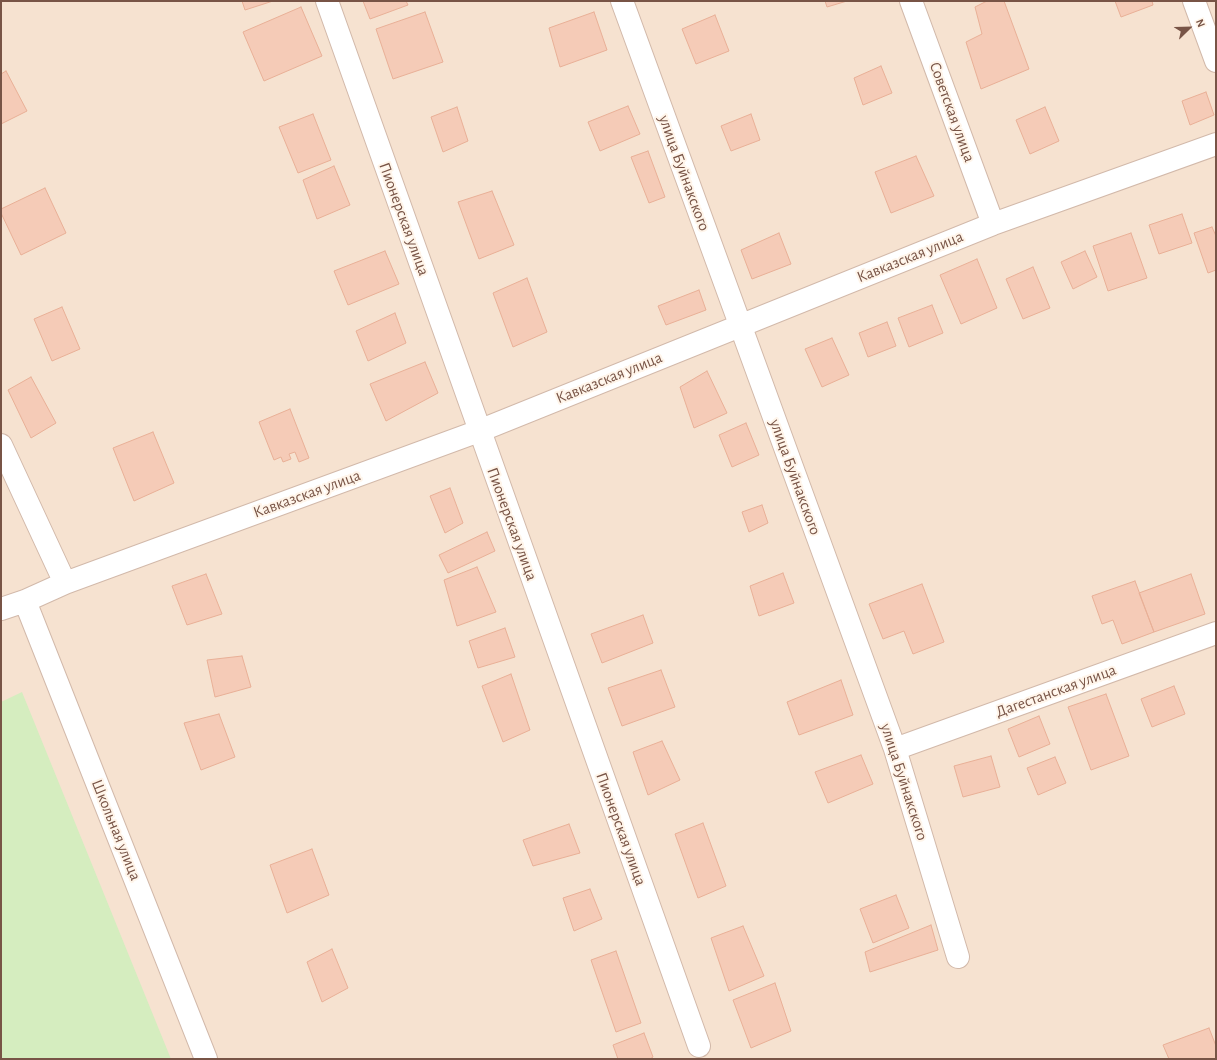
<!DOCTYPE html>
<html>
<head>
<meta charset="utf-8">
<style>
  body { margin:0 }
  #map { position:relative; width:1217px; height:1060px; overflow:hidden; background:#fef1e2; font-family:"Alegreya Sans",sans-serif }
  canvas { display:block }
  .frame { position:absolute; inset:0; border:2px solid #785446; pointer-events:none }
  .north { position:absolute; left:1169px; top:8px; width:40px; height:40px; -webkit-text-stroke:3px #fff5ea; paint-order:stroke; rotate:67deg; font-size:11px; font-weight:700; line-height:16px; text-align:center; color:#785446 }
  .north::after { content:''; display:block; margin:auto; width:14px; height:18px; background:#785446; clip-path:polygon(50% 0,100% 100%,50% 72%,0 100%) }
</style>
</head>
<body>
<div id="map">
<canvas width="1217" height="1060"></canvas>
<div class="frame"></div>
<div class="north">N</div>
</div>
<script>
const c = document.querySelector('canvas').getContext('2d');
c.lineJoin = 'round';
function fillPath(path, color) {
  c.fillStyle = color;
  c.fill(path, 'evenodd');
}
function poly(rows) {
  const path = new Path2D();
  for (const r of rows) {
    path.moveTo(r[0], r[1]);
    for (let i = 2; i < r.length; i += 2) path.lineTo(r[i], r[i + 1]);
  }
  return path;
}
function stroke(path, color, width, dash) {
  c.strokeStyle = color;
  c.lineWidth = width;
  c.lineCap = dash ? 'butt' : 'round';
  c.setLineDash(dash || []);
  c.stroke(path);
}
function label(font, color, halo, rows, align = 'center') {
  c.font = font + ' "Alegreya Sans",sans-serif';
  c.lineWidth = 4;
  c.setLineDash([]);
  c.textBaseline = 'middle';
  c.strokeStyle = halo;
  c.fillStyle = color;
  for (const [text, x, y, turn = 0] of rows) {
    c.save();
    c.translate(x, y);
    c.rotate((+turn || 0) * Math.PI / 180);
    c.textAlign = isNaN(turn) ? turn : align;
    if (halo) c.strokeText(text, 0, 0);
    c.fillText(text, 0, 0);
    c.restore();
  }
}
fillPath(poly([
  [1,1,1216,1,1216,1059,1,1059]
]), '#f6e2d0');
fillPath(poly([
  [22,692,171,1059,1,1059,1,702]
]), '#d5edbf');
const building = poly([
  [242,1,273,1,245,10,242,1],
  [363,1,406,1,408,5,370,19,363,1],
  [825,1,847,1,827,7,825,1],
  [987,1,1004,1,1029,69,981,89,966,42,982,34,975,7,987,1],
  [1115,1,1152,1,1153,5,1121,17,1115,1],
  [301,7,322,56,264,81,243,32,301,7],
  [425,12,443,62,393,79,376,29,425,12],
  [594,12,607,50,560,67,549,28,594,12],
  [715,15,729,51,696,64,682,29,715,15],
  [881,66,892,93,863,105,854,78,881,66],
  [6,71,27,111,1,124,1,74,6,71],
  [1206,92,1214,115,1190,125,1182,101,1206,92],
  [628,106,640,134,600,151,588,122,628,106],
  [457,107,468,141,443,152,431,117,457,107],
  [1045,107,1059,141,1030,154,1016,120,1045,107],
  [313,114,331,160,298,173,279,127,313,114],
  [751,114,760,140,731,151,721,126,751,114],
  [648,151,665,197,649,203,631,157,648,151],
  [916,156,934,196,891,213,875,172,916,156],
  [334,166,350,205,317,219,303,180,334,166],
  [45,188,66,233,21,255,1,213,1,209,45,188],
  [492,191,514,245,479,259,458,202,492,191],
  [1182,214,1192,243,1159,254,1149,225,1182,214],
  [1212,227,1216,236,1216,270,1208,273,1194,233,1212,227],
  [779,233,791,264,752,279,741,250,779,233],
  [1131,233,1147,278,1108,291,1093,246,1131,233],
  [385,251,399,284,348,305,334,271,385,251],
  [1085,251,1097,277,1073,289,1061,262,1085,251],
  [977,259,997,308,961,324,940,275,977,259],
  [1033,267,1050,308,1023,319,1006,279,1033,267],
  [527,278,547,332,513,347,493,293,527,278],
  [699,290,706,310,666,325,658,306,699,290],
  [932,305,943,333,909,347,898,318,932,305],
  [62,307,80,349,52,361,34,319,62,307],
  [395,313,406,343,368,361,356,331,395,313],
  [887,322,896,346,868,357,859,333,887,322],
  [832,338,849,375,822,387,805,349,832,338],
  [425,362,438,393,386,421,370,384,425,362],
  [707,371,727,413,694,428,680,387,707,371],
  [31,377,56,423,31,438,8,390,31,377],
  [290,409,309,458,299,462,295,452,289,454,291,459,283,462,281,457,274,460,259,422,290,409],
  [746,423,759,455,732,467,719,435,746,423],
  [153,432,174,483,134,501,113,448,153,432],
  [450,488,463,523,445,533,430,496,450,488],
  [762,505,768,523,749,532,742,512,762,505],
  [487,532,495,551,448,573,439,555,487,532],
  [477,567,496,612,457,626,444,580,477,567],
  [783,573,794,603,759,616,750,586,783,573],
  [206,574,222,614,187,625,172,586,206,574],
  [1191,574,1205,614,1154,632,1139,593,1191,574],
  [1135,581,1154,632,1122,644,1113,620,1102,624,1092,596,1135,581],
  [922,584,944,642,913,654,904,631,883,639,869,604,922,584],
  [643,615,653,643,602,663,591,634,643,615],
  [505,628,515,657,478,668,469,641,505,628],
  [242,656,251,687,215,697,207,660,242,656],
  [661,670,675,707,622,726,608,688,661,670],
  [511,674,530,730,503,742,482,686,511,674],
  [841,680,853,715,799,735,787,702,841,680],
  [1174,686,1185,714,1152,727,1141,699,1174,686],
  [1106,694,1129,756,1091,770,1068,707,1106,694],
  [219,714,235,757,201,770,184,723,219,714],
  [1039,716,1050,744,1019,757,1008,729,1039,716],
  [662,741,680,780,648,795,633,752,662,741],
  [861,755,873,784,828,803,815,772,861,755],
  [991,756,1000,787,963,797,954,766,991,756],
  [1055,757,1066,783,1038,795,1027,768,1055,757],
  [703,823,726,886,698,898,675,834,703,823],
  [569,824,580,853,533,866,523,840,569,824],
  [312,849,329,895,287,913,270,865,312,849],
  [590,889,602,919,574,931,563,898,590,889],
  [896,895,909,928,873,943,860,909,896,895],
  [931,925,938,950,870,972,865,952,931,925],
  [743,926,764,976,729,991,711,938,743,926],
  [332,949,348,988,322,1002,307,962,332,949],
  [616,951,641,1023,616,1032,591,960,616,951],
  [775,983,791,1031,751,1048,733,1000,775,983],
  [1209,1028,1216,1046,1216,1059,1169,1059,1163,1045,1209,1028],
  [644,1033,653,1057,650,1059,618,1059,613,1045,644,1033]
]);
fillPath(building, '#f5cbb7');
stroke(building, '#e9b097', 1);
const street = poly([
  [327,1,699,1046],
  [622,1,895,749,958,957],
  [911,1,993,224],
  [1194,1,1216,61],
  [1,445,65,583],
  [25,601,206,1059],
  [1,609,25,601,65,583,479,431,993,224,1216,144],
  [895,749,1216,633]
]);
stroke(street, '#d2b9aa', 24);
stroke(street, '#fff', 22);
label('16px', '#785446', '#fff5ea', [
  ["Советская улица",952,112,70],
  ["улица Буйнакского",684,173,70],
  ["Пионерская улица",404,219,70],
  ["Кавказская улица",910,257,-22],
  ["Кавказская улица",609,378,-22],
  ["улица Буйнакского",795,477,70],
  ["Кавказская улица",307,494,-20],
  ["Пионерская улица",512,524,70],
  ["Дагестанская улица",1056,691,-20],
  ["улица Буйнакского",904,782,72],
  ["Пионерская улица",621,829,70],
  ["Школьная улица",116,830,68]
]);
</script>
</body>
</html>
